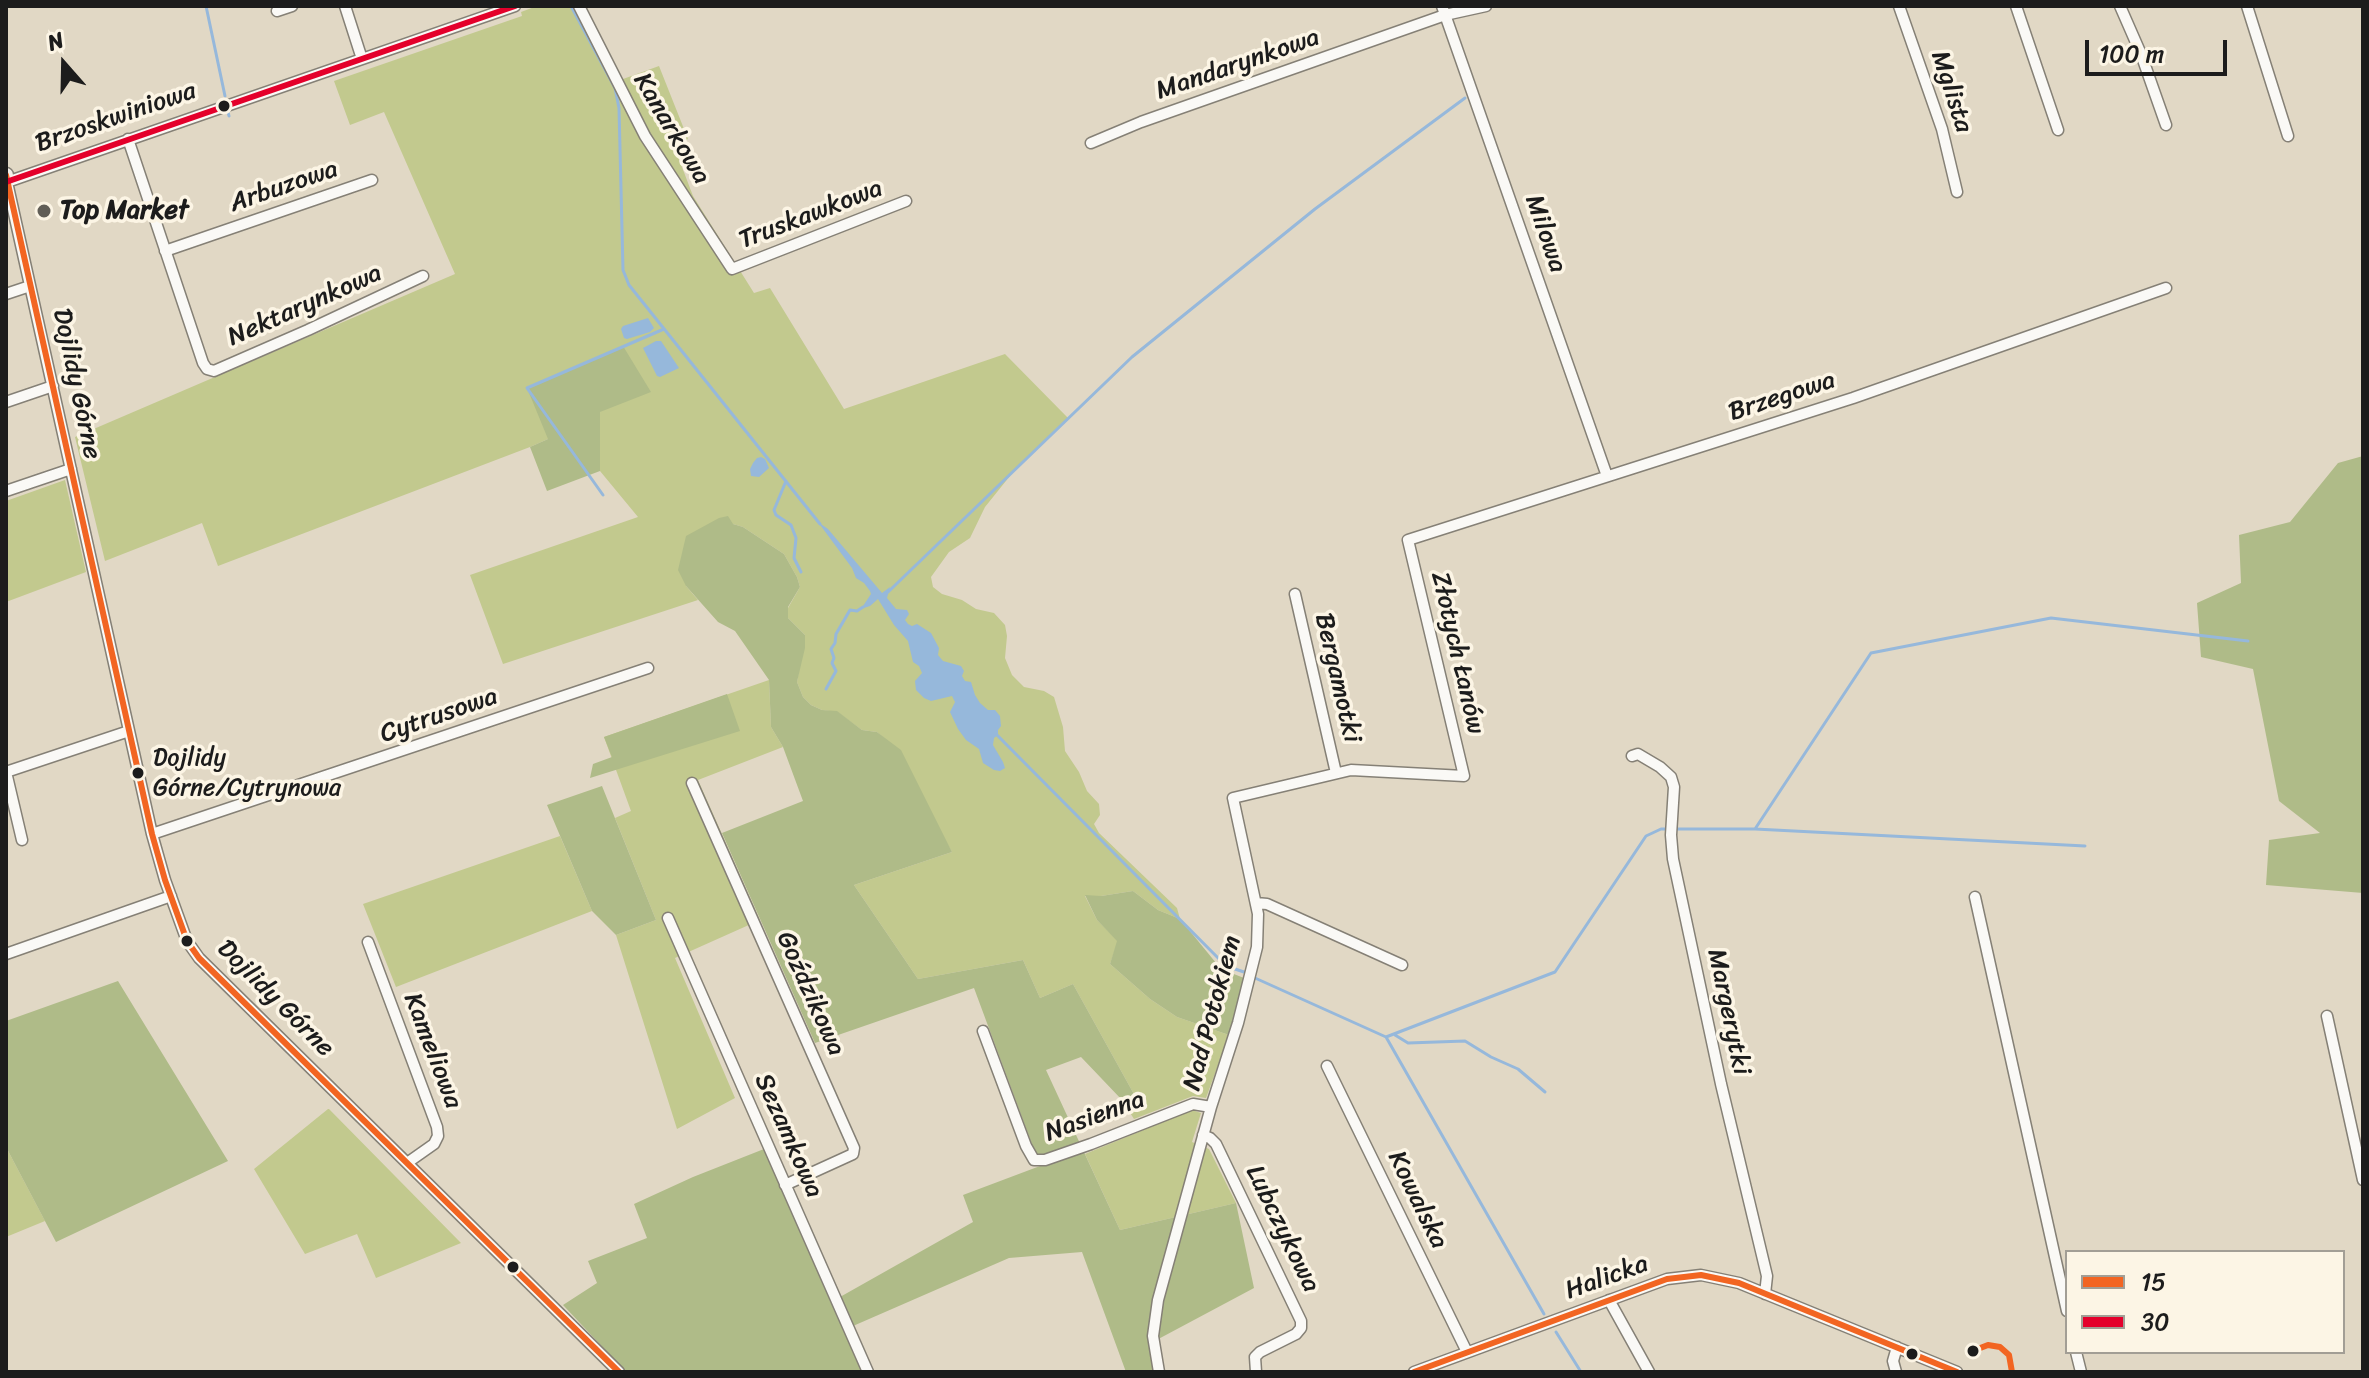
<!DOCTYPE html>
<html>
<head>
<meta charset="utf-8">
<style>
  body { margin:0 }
  #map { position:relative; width:2369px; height:1378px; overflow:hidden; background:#e1d8c5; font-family:Sriracha,sans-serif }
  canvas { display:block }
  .frame { position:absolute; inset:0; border:8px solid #1c1c1c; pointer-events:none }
  .legend { position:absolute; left:2065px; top:1250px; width:280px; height:104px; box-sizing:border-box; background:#fcf5e5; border:2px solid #a29e95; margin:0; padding:10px 14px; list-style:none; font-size:24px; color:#1c1c1c }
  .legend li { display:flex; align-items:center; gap:16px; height:40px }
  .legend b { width:40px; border:2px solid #a29e95 }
  .north { position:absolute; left:24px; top:24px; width:80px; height:80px; -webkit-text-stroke:6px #fcf5e5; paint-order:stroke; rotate:340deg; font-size:22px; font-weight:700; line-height:32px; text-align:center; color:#1c1c1c }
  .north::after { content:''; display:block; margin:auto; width:28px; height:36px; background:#1c1c1c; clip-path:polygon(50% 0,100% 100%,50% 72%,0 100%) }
  .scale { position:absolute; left:2085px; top:40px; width:142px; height:36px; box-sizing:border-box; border:4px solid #1c1c1c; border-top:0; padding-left:10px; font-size:24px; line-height:28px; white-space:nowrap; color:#1c1c1c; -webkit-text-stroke:6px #fcf5e5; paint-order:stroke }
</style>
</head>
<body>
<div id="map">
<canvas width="2369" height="1378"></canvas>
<div class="frame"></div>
<ul class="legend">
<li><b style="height:10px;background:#f26522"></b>15</li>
<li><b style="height:10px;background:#e4002b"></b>30</li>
</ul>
<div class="north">N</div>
<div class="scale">100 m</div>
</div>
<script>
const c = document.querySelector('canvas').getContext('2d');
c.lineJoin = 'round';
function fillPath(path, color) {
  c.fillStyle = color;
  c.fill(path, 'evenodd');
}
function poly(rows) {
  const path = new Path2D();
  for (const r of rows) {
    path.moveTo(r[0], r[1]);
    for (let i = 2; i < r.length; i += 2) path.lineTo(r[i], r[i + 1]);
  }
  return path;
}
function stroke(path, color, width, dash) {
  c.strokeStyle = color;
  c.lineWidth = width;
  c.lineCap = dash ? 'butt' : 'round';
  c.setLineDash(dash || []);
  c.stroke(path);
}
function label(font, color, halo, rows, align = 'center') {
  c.font = font + ' Sriracha,sans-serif';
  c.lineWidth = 7;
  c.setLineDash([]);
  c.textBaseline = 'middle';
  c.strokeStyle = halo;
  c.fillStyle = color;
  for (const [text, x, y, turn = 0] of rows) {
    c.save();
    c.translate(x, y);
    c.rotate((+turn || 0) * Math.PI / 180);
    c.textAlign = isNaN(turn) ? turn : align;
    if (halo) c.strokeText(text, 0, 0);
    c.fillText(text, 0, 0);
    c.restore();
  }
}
fillPath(poly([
  [537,6,571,6,612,83,659,66,688,139,674,146,693,196,754,293,770,288,844,409,1005,354,1068,418,1014,471,985,507,970,538,949,552,931,577,933,587,942,594,962,600,976,609,994,613,1005,625,1007,636,1005,658,1012,675,1024,687,1044,691,1054,697,1063,727,1065,751,1079,772,1087,791,1099,804,1100,815,1094,824,1099,833,1177,908,1180,919,1158,910,1133,891,1101,896,1085,896,1097,920,1118,941,1110,964,1150,999,1177,1017,1229,1035,1206,1098,1193,1096,1134,1119,1122,1100,1135,1096,1073,984,1040,998,1023,960,918,979,854,885,952,852,886,740,877,732,862,730,837,712,822,710,811,705,803,697,797,682,805,635,788,618,788,608,800,587,797,577,784,554,743,527,733,524,686,586,698,600,503,664,470,575,638,517,600,471,600,412,623,347,548,439,530,447,218,566,202,523,105,561,75,437,455,274,384,112,350,125,334,81,522,16,521,12],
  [65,480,86,572,6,602,6,501],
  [769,680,771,727,783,747,698,780,760,920,675,958,735,1098,677,1129,616,935,656,920,615,818,631,811,604,737],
  [560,836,592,911,396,987,363,904],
  [328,1109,329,1109,461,1243,376,1278,357,1234,305,1254,254,1169],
  [1192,1110,1201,1113,1192,1142,1209,1149,1236,1203,1120,1230,1085,1154],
  [6,1147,45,1221,6,1237]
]), '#c2c98e');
fillPath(poly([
  [623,346,651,392,600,412,600,471,547,491,530,447,548,439,527,388],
  [2363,456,2363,893,2266,885,2269,840,2320,833,2279,801,2253,669,2201,657,2197,603,2241,583,2239,535,2290,522,2338,463],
  [728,516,733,524,743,527,784,554,797,577,800,587,788,607,788,618,805,635,805,648,797,682,803,697,811,705,822,710,837,711,862,730,877,732,901,750,952,852,854,885,918,979,1023,960,1040,998,1073,984,1135,1096,1122,1100,1081,1057,1046,1070,1120,1230,1236,1203,1254,1288,1149,1344,1155,1372,1126,1372,1082,1252,1009,1258,853,1326,840,1297,973,1222,963,1195,1040,1166,974,988,815,1043,722,833,803,801,783,747,771,727,769,680,735,631,718,622,686,586,678,570,686,536,719,518],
  [727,694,740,731,590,778,593,764,612,757,604,737],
  [602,786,656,920,616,935,592,911,547,805],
  [1133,891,1158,910,1180,919,1221,969,1244,978,1229,1035,1177,1017,1150,999,1110,964,1117,941,1097,920,1085,895,1101,896],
  [118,981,228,1161,56,1242,6,1147,6,1021],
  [764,1149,862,1372,626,1372,563,1305,597,1283,588,1261,647,1238,634,1204,693,1177]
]), '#afbb88');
fillPath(poly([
  [648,318,654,328,650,332,627,339,624,338,621,329,623,326],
  [656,341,661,341,679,368,660,377,657,376,643,348],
  [761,457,765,459,769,468,759,477,751,476,750,469,753,463,757,458],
  [818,522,828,529,882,593,890,587,887,598,896,609,907,610,909,614,905,620,908,624,912,626,917,624,931,633,939,648,938,655,943,661,961,666,964,671,962,676,965,681,971,682,975,695,980,703,988,710,995,710,1000,716,1001,726,998,730,998,735,994,738,993,745,1003,762,1005,768,1000,771,994,770,983,763,979,749,966,740,958,729,950,712,955,702,952,696,931,701,924,698,916,690,915,681,922,673,919,666,913,662,908,641,894,625,878,599,870,606,861,609,871,594,870,591,864,583,856,578,852,568]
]), '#96b8db');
stroke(poly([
  [206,6,225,96],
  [571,6,615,88,619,108,623,270,629,285,820,524],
  [228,112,229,116],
  [786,481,774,510,776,515,791,525,796,538,794,558,801,572],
  [603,495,527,388,664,329],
  [888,592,1132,357,1315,209,1465,98],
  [826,689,836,671,832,663,834,658,831,649,835,643,836,634,850,610,857,611,863,607],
  [997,735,1226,966,1244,972],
  [1755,829,1871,653,2051,618,2248,641],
  [1255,978,1386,1037,1544,1314],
  [1395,1035,1408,1043,1465,1041,1491,1057,1518,1069,1545,1092],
  [1386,1037,1555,972,1646,836,1661,829,1755,829,2085,846],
  [1556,1332,1581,1372]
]), '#96b8db', 3);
const street = poly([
  [345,6,362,59],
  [515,6,7,182,152,834,165,880,187,941,199,958,619,1372],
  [579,6,645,136,732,269,906,201],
  [1442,6,1607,476],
  [1899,6,1942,129,1957,192],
  [2016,6,2058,130],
  [2120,6,2141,54,2166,125],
  [2247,6,2288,136],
  [277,11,292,6],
  [128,139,203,363,207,369,214,371,308,330,423,276],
  [1091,143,1141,122,1445,15,1486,6],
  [165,251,372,180],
  [6,294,30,286],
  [6,402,53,386],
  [6,491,71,469],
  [1295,594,1336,773],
  [1632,756,1638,754,1660,767,1671,777,1674,787,1671,835,1673,859,1721,1084,1767,1276,1765,1294],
  [692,783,854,1148,853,1154,785,1185],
  [152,834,648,668],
  [22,840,6,772,129,731],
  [1975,897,2067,1311],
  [1256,903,1267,904,1402,965],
  [668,918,868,1372],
  [368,942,437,1127,438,1136,434,1144,407,1163],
  [6,954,171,896],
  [2327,1016,2363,1180],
  [983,1031,1026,1146,1034,1160,1045,1160,1091,1144,1193,1104,1211,1107],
  [1327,1066,1467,1352],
  [1203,1135,1210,1138,1216,1144,1301,1321,1301,1328,1296,1334,1260,1352,1255,1357,1256,1372],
  [1609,1300,1649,1372],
  [2076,1352,2081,1372],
  [1159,1372,1153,1336,1158,1300,1211,1107,1238,1023,1257,947,1258,914,1233,798,1351,770,1464,776,1408,540,1853,398,2166,288],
  [1414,1372,1667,1279,1701,1275,1739,1283,1957,1372],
  [1896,1372,1893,1361,1897,1347]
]);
const secondary = poly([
  [6,175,6,182]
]);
stroke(street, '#858076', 13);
stroke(secondary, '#858076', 17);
stroke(street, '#faf9f6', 10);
stroke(secondary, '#f4f0e9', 14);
stroke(poly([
  [6,175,152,834,165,880,187,941,199,958,619,1372],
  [1970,1352,1988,1345,2000,1347,2009,1355,2012,1372],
  [1414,1372,1667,1279,1701,1275,1739,1283,1957,1372]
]), '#f26522', 6);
stroke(poly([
  [6,182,515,6]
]), '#e4002b', 6);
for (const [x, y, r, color] of [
  [224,106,7,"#1c1c1c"],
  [44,211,8,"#615e57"],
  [138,773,7,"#1c1c1c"],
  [187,941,7,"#1c1c1c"],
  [513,1267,7,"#1c1c1c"],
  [1973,1351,7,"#1c1c1c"],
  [1912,1354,7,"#1c1c1c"]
]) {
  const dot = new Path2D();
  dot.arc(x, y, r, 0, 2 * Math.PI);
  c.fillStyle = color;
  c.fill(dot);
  stroke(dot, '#fcf5e5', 3);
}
label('24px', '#1c1c1c', '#fcf5e5', [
  ["Dojlidy",153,759],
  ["Górne/Cytrynowa",153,789]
], 'left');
label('26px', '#1c1c1c', '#fcf5e5', [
  ["Mandarynkowa",1238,65,-19],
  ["Mglista",1951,92,72],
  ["Brzoskwiniowa",116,118,-19],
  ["Kanarkowa",671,129,59],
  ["Arbuzowa",284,187,-19],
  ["Truskawkowa",811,215,-21],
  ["Milowa",1545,234,71],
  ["Nektarynkowa",305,306,-24],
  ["Dojlidy Górne",76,384,78],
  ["Brzegowa",1782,397,-18],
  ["Złotych Łanów",1457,653,77],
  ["Bergamotki",1337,678,77],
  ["Cytrusowa",439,716,-19],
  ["Goździkowa",810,994,66],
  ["Dojlidy Górne",275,999,45],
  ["Margerytki",1728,1012,78],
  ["Nad Potokiem",1213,1013,-75],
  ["Kameliowa",432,1051,69],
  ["Nasienna",1095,1117,-20],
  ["Sezamkowa",788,1136,66],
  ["Kowalska",1417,1200,64],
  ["Lubczykowa",1282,1229,64],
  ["Halicka",1607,1278,-20]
]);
label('bold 26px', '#1c1c1c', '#fcf5e5', [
  ["Top Market",60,211]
], 'left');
</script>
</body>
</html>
